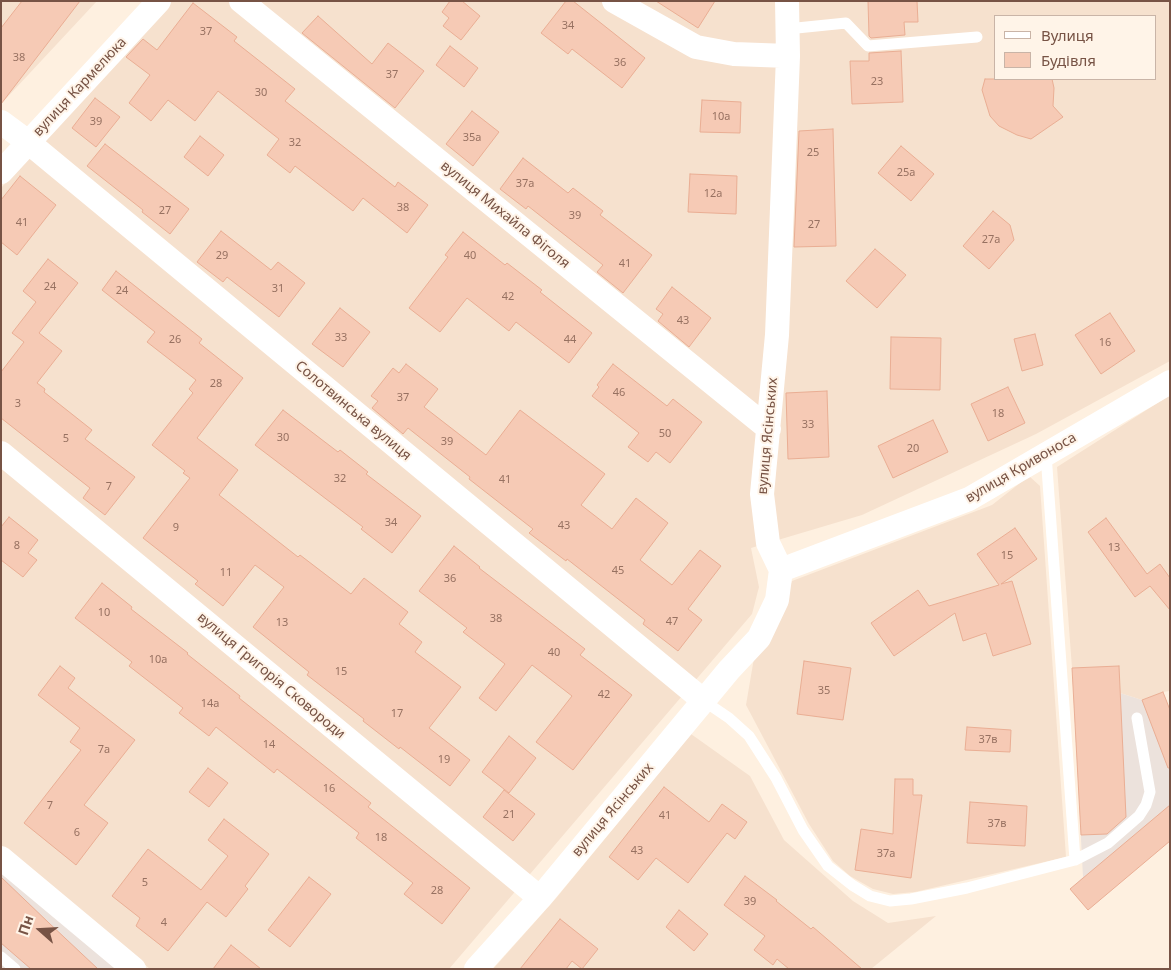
<!DOCTYPE html>
<html>
<head>
<meta charset="utf-8">
<style>
  body { margin:0 }
  #map { position:relative; width:1171px; height:970px; overflow:hidden; background:#fef0e0; font-family:"Noto Sans",sans-serif }
  canvas { display:block }
  .frame { position:absolute; inset:0; border:2px solid #775345; pointer-events:none }
  .legend { position:absolute; left:994px; top:15px; width:162px; height:65px; box-sizing:border-box; background:#fff4e8; border:1px solid #c9b4a7; margin:0; padding:6px 9px; list-style:none; font-size:15px; color:#775345 }
  .legend li { display:flex; align-items:center; gap:10px; height:25px }
  .legend b { width:25px; border:1px solid #c9b4a7 }
  .north { position:absolute; left:15px; top:905px; width:50px; height:50px; -webkit-text-stroke:4px #fff4e8; paint-order:stroke; rotate:289deg; font-size:14px; font-weight:700; line-height:20px; text-align:center; color:#775345 }
  .north::after { content:''; display:block; margin:auto; width:18px; height:22px; background:#775345; clip-path:polygon(50% 0,100% 100%,50% 72%,0 100%) }
</style>
</head>
<body>
<div id="map">
<canvas width="1171" height="970"></canvas>
<div class="frame"></div>
<ul class="legend">
<li><b style="height:6px;background:#fff"></b>Вулиця</li>
<li><b style="height:14px;background:#f6cab5"></b>Будівля</li>
</ul>
<div class="north">Пн</div>
</div>
<script>
const c = document.querySelector('canvas').getContext('2d');
c.lineJoin = 'round';
function fillPath(path, color) {
  c.fillStyle = color;
  c.fill(path, 'evenodd');
}
function poly(rows) {
  const path = new Path2D();
  for (const r of rows) {
    path.moveTo(r[0], r[1]);
    for (let i = 2; i < r.length; i += 2) path.lineTo(r[i], r[i + 1]);
  }
  return path;
}
function stroke(path, color, width, dash) {
  c.strokeStyle = color;
  c.lineWidth = width;
  c.lineCap = dash ? 'butt' : 'round';
  c.setLineDash(dash || []);
  c.stroke(path);
}
function label(font, color, halo, rows, align = 'center') {
  c.font = font + ' "Noto Sans",sans-serif';
  c.lineWidth = 4;
  c.setLineDash([]);
  c.textBaseline = 'middle';
  c.strokeStyle = halo;
  c.fillStyle = color;
  for (const [text, x, y, turn = 0] of rows) {
    c.save();
    c.translate(x, y);
    c.rotate((+turn || 0) * Math.PI / 180);
    c.textAlign = isNaN(turn) ? turn : align;
    if (halo) c.strokeText(text, 0, 0);
    c.fillText(text, 0, 0);
    c.restore();
  }
}
fillPath(poly([
  [1,1,97,1,1,104],
  [171,1,1170,1,1170,361,1036,434,862,515,751,548,759,587,752,614,449,969,150,969,1,845,1,188],
  [995,16,1155,16,1155,79,995,79],
  [1170,395,1170,691,1163,692,1142,700,1120,693,1072,668,1057,467],
  [1029,476,1040,486,1066,857,915,892,893,894,873,889,850,876,833,861,809,824,746,705,754,658,768,640,792,581,992,505],
  [691,734,750,776,784,840,853,901,888,923,936,916,871,969,493,969,557,897]
]), '#f6e1ce');
fillPath(poly([
  [1119,666,1120,693,1142,700,1163,692,1170,710,1170,841,1088,910,1070,889,1083,877,1072,668],
  [1,872,116,969,1,969]
]), '#ece2dc');
const building = poly([
  [22,1,80,1,1,104,1,28,22,1],
  [450,1,462,1,480,16,461,40,443,26,449,18,442,12,450,1],
  [566,1,573,1,645,58,622,88,572,49,568,54,541,33,566,1],
  [656,1,715,1,698,28,656,1],
  [868,1,917,1,918,22,904,22,905,35,871,38,869,36,868,1],
  [193,3,237,37,234,41,295,89,285,101,395,187,398,182,428,205,407,233,363,198,353,211,295,166,290,173,267,155,279,139,218,91,195,121,168,100,151,121,129,103,150,75,126,57,143,39,157,50,193,3],
  [318,16,372,64,388,43,424,71,395,108,302,33,318,16],
  [450,46,478,68,464,87,436,65,450,46],
  [901,51,903,102,852,104,850,61,869,61,869,53,901,51],
  [985,79,1052,79,1054,88,1053,106,1063,117,1031,139,1017,135,999,126,990,116,982,90,985,79],
  [95,98,120,117,96,147,72,128,95,98],
  [702,100,741,102,740,133,700,132,702,100],
  [472,111,499,132,473,166,446,144,472,111],
  [833,129,836,246,794,247,799,131,833,129],
  [200,136,224,155,208,176,184,157,200,136],
  [105,144,189,209,170,234,142,212,143,210,87,166,105,144],
  [901,146,934,174,911,201,878,173,901,146],
  [523,158,568,193,573,188,603,211,600,215,652,255,623,293,597,272,603,265,528,206,526,209,500,189,523,158],
  [690,174,737,176,736,214,688,212,690,174],
  [20,176,56,205,17,255,1,242,1,200,20,176],
  [993,211,1010,225,1014,240,989,269,963,246,993,211],
  [221,231,271,270,278,262,305,283,279,317,227,277,223,282,197,262,221,231],
  [463,232,505,265,507,263,542,290,540,292,592,333,569,363,516,322,509,331,467,298,440,332,409,308,448,257,445,255,463,232],
  [875,249,906,275,877,308,846,281,875,249],
  [48,259,78,283,39,333,62,351,37,383,45,389,44,392,92,430,85,439,135,477,105,515,83,498,90,488,1,418,1,372,24,342,12,333,36,302,23,291,48,259],
  [116,271,202,339,199,343,243,378,197,438,238,470,219,495,298,557,300,555,351,594,364,578,408,612,399,624,422,642,415,652,461,687,429,728,470,760,450,786,400,747,399,749,363,721,364,719,307,675,309,672,253,627,284,587,255,565,223,606,195,584,198,581,143,538,190,478,183,473,185,471,152,445,193,393,189,389,196,380,147,342,155,332,102,290,116,271],
  [672,287,711,318,689,347,658,321,663,314,656,309,672,287],
  [340,308,370,332,343,367,312,344,340,308],
  [1110,313,1135,351,1101,374,1075,335,1110,313],
  [1035,334,1043,365,1022,371,1014,339,1035,334],
  [891,337,941,338,940,390,890,389,891,337],
  [406,364,438,389,424,407,486,455,520,410,605,474,581,505,612,529,636,498,668,523,640,560,672,585,700,550,721,566,688,609,702,620,678,651,643,624,645,620,567,559,566,561,529,533,533,529,469,479,470,477,408,428,403,434,372,408,378,401,371,396,393,368,399,373,406,364],
  [613,364,667,406,673,399,702,422,670,463,656,452,648,462,628,447,639,433,592,396,599,387,597,385,613,364],
  [1008,387,1025,423,988,441,971,404,1008,387],
  [827,391,829,457,788,459,786,393,827,391],
  [283,410,338,452,340,450,368,472,366,474,421,516,392,553,361,529,363,527,255,445,283,410],
  [933,420,948,452,893,478,878,446,933,420],
  [9,517,38,540,28,553,37,560,23,577,1,560,1,527,9,517],
  [1106,518,1147,574,1160,564,1170,578,1170,610,1150,586,1135,597,1088,532,1106,518],
  [1015,528,1037,559,1001,584,1012,581,1031,644,993,656,986,633,963,641,955,613,894,656,871,623,918,590,929,606,999,585,977,554,1015,528],
  [454,546,480,567,479,568,585,649,580,655,632,695,573,770,536,742,572,696,532,665,496,711,479,698,505,664,463,632,467,628,419,591,454,546],
  [102,583,132,607,131,609,188,653,187,654,240,696,239,698,371,803,368,807,470,888,442,924,404,894,413,883,356,838,359,833,277,769,274,773,216,727,209,736,179,713,183,708,129,666,132,662,75,618,102,583],
  [804,661,851,668,843,720,797,714,804,661],
  [60,666,75,678,68,688,135,740,84,805,108,823,76,865,24,823,81,750,70,742,80,728,38,695,60,666],
  [1119,666,1126,817,1107,834,1081,835,1072,668,1119,666],
  [1163,692,1170,710,1170,768,1168,768,1142,700,1163,692],
  [967,727,1011,730,1010,752,965,750,967,727],
  [509,736,536,758,509,793,482,772,509,736],
  [208,768,228,783,209,807,189,792,208,768],
  [895,779,913,779,913,795,922,795,911,878,855,870,861,829,893,834,895,779],
  [664,787,709,822,722,804,747,822,735,839,727,833,688,883,656,858,638,880,609,857,664,787],
  [504,790,535,814,513,841,483,817,504,790],
  [970,802,1027,806,1025,846,967,843,970,802],
  [1170,805,1170,841,1088,910,1070,889,1170,805],
  [224,819,269,854,245,886,248,889,226,917,207,902,168,951,136,926,140,918,112,896,148,849,201,890,228,856,208,840,224,819],
  [745,876,777,900,776,901,811,929,813,927,862,969,789,969,777,959,773,965,754,950,765,936,724,905,745,876],
  [1,877,49,923,98,969,31,969,1,943,1,877],
  [309,877,331,894,290,947,268,930,309,877],
  [679,910,708,934,694,951,666,927,679,910],
  [560,919,598,949,582,969,572,961,566,969,520,969,560,919],
  [231,945,261,969,213,969,231,945]
]);
fillPath(building, '#f6cab5');
stroke(building, '#eaae94', 1);
stroke(poly([
  [787,29,846,23,868,46,977,37],
  [1046,454,1075,860,1108,843,1139,816,1146,805,1150,792,1137,718],
  [704,701,729,718,749,736,776,778,803,830,828,866,852,885,870,896,890,901,911,899,967,888,1075,860],
  [1,957,15,969]
]), '#fff', 11);
stroke(poly([
  [241,1,769,429],
  [614,1,696,47,734,54,788,56],
  [1,122,28,142,704,701],
  [1,172,159,1],
  [1,453,540,898],
  [781,570,969,499,1170,382],
  [1,858,134,969],
  [476,969,540,898,729,670,759,638,777,600,781,570,768,543,762,494,777,335,788,56,787,1]
]), '#fff', 24);
label('11px', '#977161', null, [
  ["34",568,26],
  ["37",206,32],
  ["38",19,58],
  ["36",620,63],
  ["37",392,75],
  ["23",877,82],
  ["30",261,93],
  ["10а",721,117],
  ["39",96,122],
  ["35а",472,138],
  ["32",295,143],
  ["25",813,153],
  ["25а",906,173],
  ["37а",525,184],
  ["12а",713,194],
  ["38",403,208],
  ["27",165,211],
  ["39",575,216],
  ["41",22,223],
  ["27",814,225],
  ["27а",991,240],
  ["29",222,256],
  ["40",470,256],
  ["41",625,264],
  ["24",50,287],
  ["31",278,289],
  ["24",122,291],
  ["42",508,297],
  ["43",683,321],
  ["33",341,338],
  ["26",175,340],
  ["44",570,340],
  ["16",1105,343],
  ["28",216,384],
  ["46",619,393],
  ["37",403,398],
  ["3",18,404],
  ["18",998,414],
  ["33",808,425],
  ["50",665,434],
  ["30",283,438],
  ["5",66,439],
  ["39",447,442],
  ["20",913,449],
  ["32",340,479],
  ["41",505,480],
  ["7",109,487],
  ["34",391,523],
  ["43",564,526],
  ["9",176,528],
  ["8",17,546],
  ["13",1114,548],
  ["15",1007,556],
  ["45",618,571],
  ["11",226,573],
  ["36",450,579],
  ["10",104,613],
  ["38",496,619],
  ["47",672,622],
  ["13",282,623],
  ["40",554,653],
  ["10а",158,660],
  ["15",341,672],
  ["35",824,691],
  ["42",604,695],
  ["14а",210,704],
  ["17",397,714],
  ["37в",988,740],
  ["14",269,745],
  ["7а",104,750],
  ["19",444,760],
  ["16",329,789],
  ["7",50,806],
  ["21",509,815],
  ["41",665,816],
  ["37в",997,824],
  ["6",77,833],
  ["18",381,838],
  ["43",637,851],
  ["37а",886,854],
  ["5",145,883],
  ["28",437,891],
  ["39",750,902],
  ["4",164,923]
]);
label('14px', '#775345', '#fff4e8', [
  ["вулиця Кармелюка",80,87,-47],
  ["вулиця Михайла Фіголя",505,215,39],
  ["Солотвинська вулиця",353,411,40],
  ["вулиця Ясінських",768,436,-85],
  ["вулиця Кривоноса",1021,468,-30],
  ["вулиця Григорія Сковороди",271,676,40],
  ["вулиця Ясінських",613,810,-50]
]);
</script>
</body>
</html>
